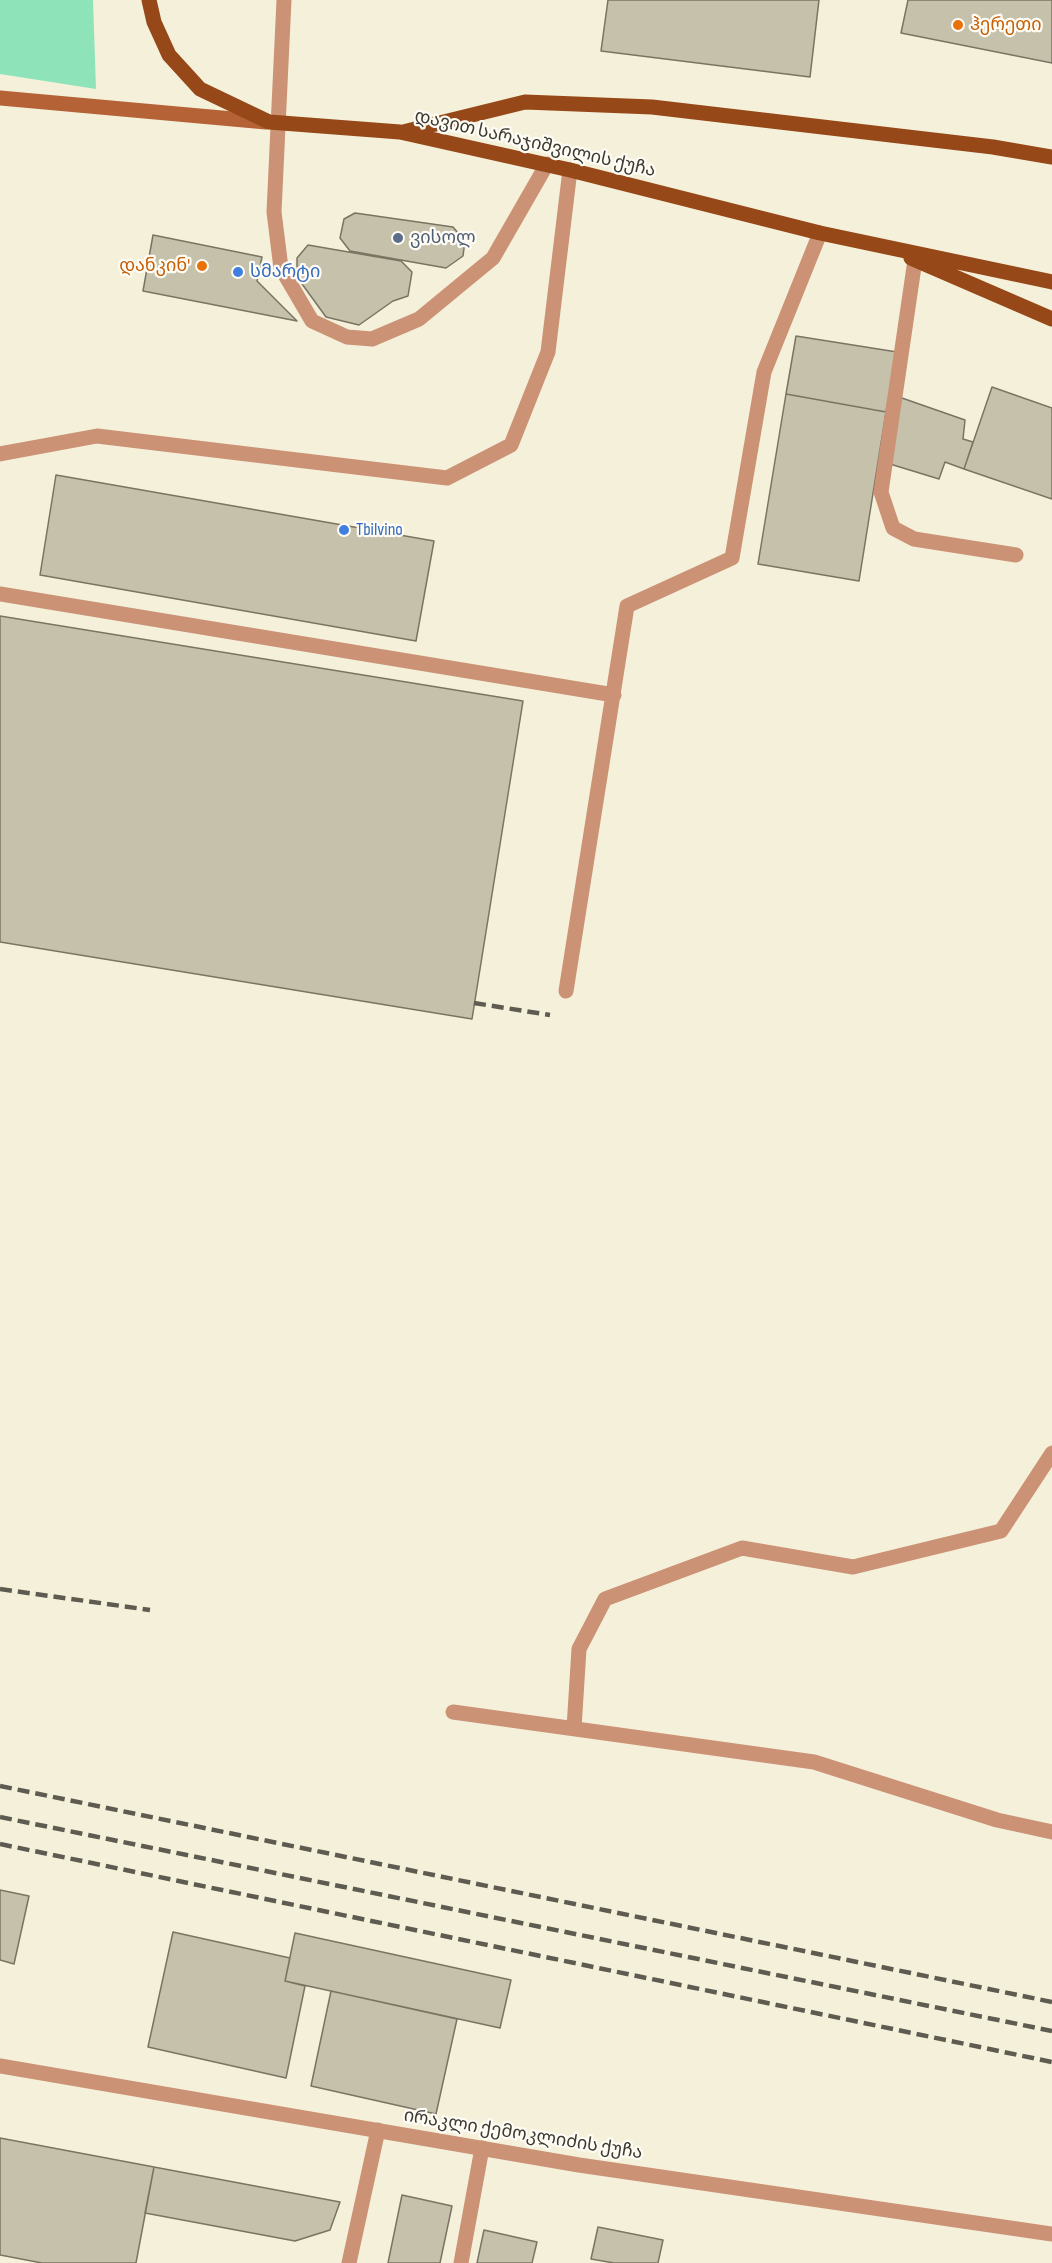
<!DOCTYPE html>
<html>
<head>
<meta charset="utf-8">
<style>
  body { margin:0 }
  canvas { display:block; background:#f4f0da }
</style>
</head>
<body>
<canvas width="1052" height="2263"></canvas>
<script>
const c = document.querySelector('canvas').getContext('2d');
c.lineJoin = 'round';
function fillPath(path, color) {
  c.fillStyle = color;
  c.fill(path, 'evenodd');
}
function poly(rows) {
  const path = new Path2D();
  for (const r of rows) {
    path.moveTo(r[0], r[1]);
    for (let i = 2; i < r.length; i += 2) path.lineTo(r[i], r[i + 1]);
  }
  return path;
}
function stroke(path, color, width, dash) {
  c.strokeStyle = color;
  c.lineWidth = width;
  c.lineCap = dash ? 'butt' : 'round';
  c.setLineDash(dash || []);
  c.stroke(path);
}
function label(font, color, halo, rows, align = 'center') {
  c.font = font + ' "Sofia Sans Condensed","Noto Sans Georgian",sans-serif';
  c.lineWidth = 4.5;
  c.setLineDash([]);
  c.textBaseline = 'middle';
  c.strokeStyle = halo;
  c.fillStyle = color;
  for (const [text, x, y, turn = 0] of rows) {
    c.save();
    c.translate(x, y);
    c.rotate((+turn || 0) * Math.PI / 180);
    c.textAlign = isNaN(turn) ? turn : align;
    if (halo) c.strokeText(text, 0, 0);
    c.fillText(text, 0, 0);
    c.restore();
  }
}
fillPath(poly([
  [0,0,93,0,96,89,0,74]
]), '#8ee4b8');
const building = poly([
  [608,0,819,0,810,77,601,51,608,0],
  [908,0,1052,0,1052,63,901,33,908,0],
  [355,213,453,227,465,241,463,256,446,268,350,251,340,238,344,219,355,213],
  [153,235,262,257,257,281,297,321,143,291,153,235],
  [308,245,401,261,412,272,408,296,393,301,359,325,326,317,297,277,297,258,308,245],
  [796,336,897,352,886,412,786,394,796,336],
  [992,387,1052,408,1052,499,964,469,992,387],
  [786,394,886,412,859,581,758,564,786,394],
  [899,397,965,420,963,439,973,442,964,469,945,462,939,479,890,464,899,397],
  [56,475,434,541,416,641,40,575,56,475],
  [0,616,523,701,472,1019,0,942,0,616],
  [0,1890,29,1896,14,1964,0,1960,0,1890],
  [173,1932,290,1958,285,1981,305,1986,286,2078,148,2047,173,1932],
  [295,1933,511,1980,500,2028,285,1981,295,1933],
  [331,1991,457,2019,436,2114,311,2086,331,1991],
  [0,2138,154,2167,136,2263,42,2263,0,2255,0,2138],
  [154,2167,340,2202,330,2230,295,2241,145,2213,154,2167],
  [402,2195,452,2206,440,2263,388,2263,402,2195],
  [598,2227,663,2240,658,2263,614,2263,591,2259,598,2227],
  [484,2230,537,2242,532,2263,477,2263,484,2230]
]);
fillPath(building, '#c5c1ab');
stroke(building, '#797562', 1.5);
stroke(poly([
  [284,0,274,212,281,268,312,321,347,337,372,339,419,319,493,258,547,164],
  [915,260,881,492,893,528,914,539,1016,555],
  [0,454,97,436,447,478,511,445,548,352,570,170],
  [0,594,614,695],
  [566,991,627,606,732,558,764,372,820,233],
  [453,1712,814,1762,997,1820,1052,1832],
  [574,1728,579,1649,605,1599,742,1548,853,1567,1001,1531,1052,1453],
  [349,2263,378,2130],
  [461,2263,482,2148]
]), '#cc9276', 15);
stroke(poly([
  [0,2066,579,2165,1052,2234]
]), '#cc9276', 15);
stroke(poly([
  [0,98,266,122]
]), '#b56336', 15);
stroke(poly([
  [149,0,154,22,169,55,200,89,269,122,400,132,570,170,820,233,1052,282],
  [403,132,525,102,652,107,993,147,1052,157],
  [911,258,1052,319]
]), '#974818', 15);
stroke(poly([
  [474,1003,550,1015],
  [0,1589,150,1610],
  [0,1786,1052,2002],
  [0,1817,1052,2031],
  [0,1844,1052,2062]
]), '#5e5c51', 4.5, [12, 6]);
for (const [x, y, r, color] of [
  [958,25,6,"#e8710a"],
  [398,238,6,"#5c6f8a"],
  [202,266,6,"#e8710a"],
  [238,272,6,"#3f7fe0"],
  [344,530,6,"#3f7fe0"]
]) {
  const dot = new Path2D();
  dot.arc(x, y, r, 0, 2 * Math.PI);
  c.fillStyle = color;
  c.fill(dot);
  stroke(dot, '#fefcf4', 2);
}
label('18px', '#c56008', '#fefcf4', [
  ["ჰერეთი",970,25],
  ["დანკინ'",190,266,"right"]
], 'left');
label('18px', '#3c3b32', '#fefcf4', [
  ["დავით სარაჯიშვილის ქუჩა",535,144,13],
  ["ირაკლი ქემოკლიძის ქუჩა",523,2135,9]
]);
label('18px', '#4e5e75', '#fefcf4', [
  ["ვისოლ",410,238]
], 'left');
label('18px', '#366cbe', '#fefcf4', [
  ["სმარტი",250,272],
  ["Tbilvino",356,530]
], 'left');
</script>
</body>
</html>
